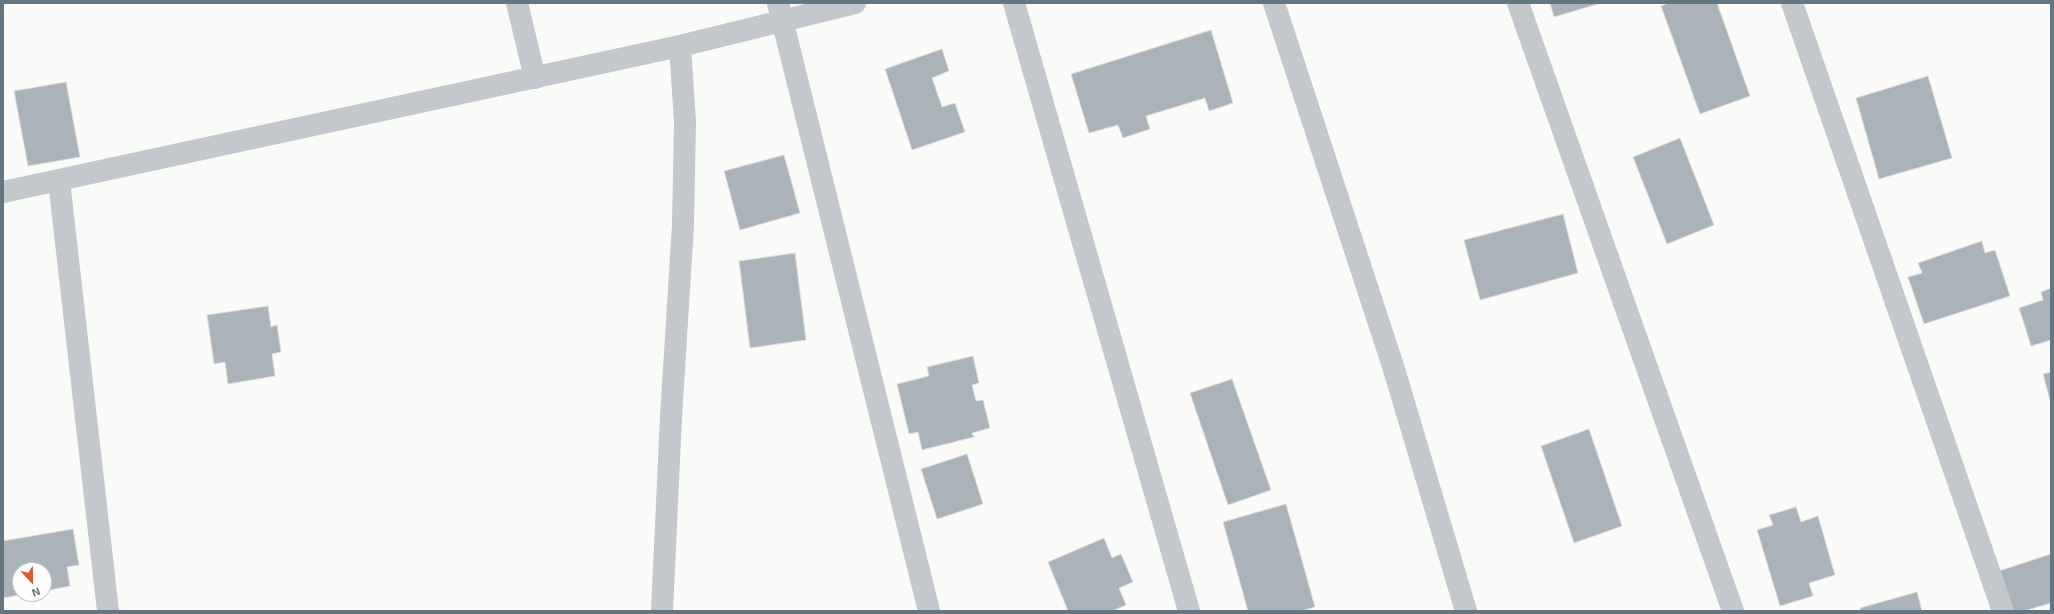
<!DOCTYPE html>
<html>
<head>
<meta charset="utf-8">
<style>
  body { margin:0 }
  #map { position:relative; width:2054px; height:614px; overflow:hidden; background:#fafaf8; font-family:"Exo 2",sans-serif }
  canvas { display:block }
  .frame { position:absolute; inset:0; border:4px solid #657683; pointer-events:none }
  .north { position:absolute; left:12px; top:562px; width:40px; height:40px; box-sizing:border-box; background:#fff; border:1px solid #c1c8cd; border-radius:50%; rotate:158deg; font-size:11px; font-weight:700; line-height:16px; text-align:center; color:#657683 }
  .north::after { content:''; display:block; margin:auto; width:14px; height:18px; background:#e4572e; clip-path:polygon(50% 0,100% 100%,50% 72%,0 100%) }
</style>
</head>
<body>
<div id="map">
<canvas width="2054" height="614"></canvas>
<div class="frame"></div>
<div class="north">N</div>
</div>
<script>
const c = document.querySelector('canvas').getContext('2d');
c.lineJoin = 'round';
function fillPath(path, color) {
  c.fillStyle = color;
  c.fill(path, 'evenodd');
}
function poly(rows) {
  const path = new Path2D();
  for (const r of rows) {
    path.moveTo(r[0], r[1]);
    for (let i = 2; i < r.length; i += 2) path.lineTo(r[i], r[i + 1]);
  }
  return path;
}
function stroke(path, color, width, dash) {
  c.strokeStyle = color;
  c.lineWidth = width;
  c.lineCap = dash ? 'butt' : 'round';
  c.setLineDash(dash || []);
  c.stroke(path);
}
const building = poly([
  [1550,3,1601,3,1554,17,1550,3],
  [1669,3,1717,3,1750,96,1700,114,1661,6,1669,3],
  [1211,30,1233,103,1209,111,1205,98,1146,116,1150,129,1123,138,1118,125,1089,133,1071,74,1211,30],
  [942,49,949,71,932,78,942,107,955,103,965,132,912,150,885,69,942,49],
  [1928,76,1952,158,1879,179,1856,98,1928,76],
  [66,82,80,157,28,166,14,91,66,82],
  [1680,138,1714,225,1667,244,1633,157,1680,138],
  [784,155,800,213,740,230,724,171,784,155],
  [1563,214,1578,273,1480,300,1464,240,1563,214],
  [1982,241,1985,253,1995,250,2010,296,1924,324,1908,277,1922,273,1918,263,1982,241],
  [795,253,806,340,750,348,739,261,795,253],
  [2051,288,2051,340,2031,346,2019,308,2043,300,2041,292,2051,288],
  [268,306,271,327,277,325,281,352,272,354,275,376,228,384,225,362,214,364,207,315,268,306],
  [973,356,979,383,972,385,976,401,983,400,990,428,972,433,974,437,922,450,918,432,909,434,897,384,929,376,927,367,973,356],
  [2051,372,2051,404,2043,374,2051,372],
  [1232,379,1271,490,1228,505,1190,393,1232,379],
  [1589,429,1622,526,1574,543,1541,446,1589,429],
  [967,454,983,504,937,519,921,469,967,454],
  [1286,504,1315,607,1301,611,1248,611,1223,522,1286,504],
  [1796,507,1801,522,1818,516,1835,575,1809,583,1813,596,1780,606,1757,530,1773,525,1769,515,1796,507],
  [73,529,79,565,67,567,70,586,44,591,44,570,20,570,20,594,25,594,3,598,3,541,73,529],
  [1104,538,1112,558,1121,554,1133,582,1119,588,1126,605,1112,611,1068,611,1048,562,1104,538],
  [2051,554,2051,603,2024,611,2012,611,1999,571,2051,554],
  [1917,592,1922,611,1861,611,1860,608,1917,592]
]);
fillPath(building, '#aab3b9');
stroke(building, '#dcdcda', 1);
stroke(poly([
  [517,3,535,78],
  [778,3,929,611],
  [1014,3,1189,611],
  [1274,3,1393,366,1466,611],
  [1518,3,1733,611],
  [1792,3,2003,611],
  [59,181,108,611],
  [3,192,680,46,855,3],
  [662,611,671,417,683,225,685,122,680,46]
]), '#c3c8cc', 22);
</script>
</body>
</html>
